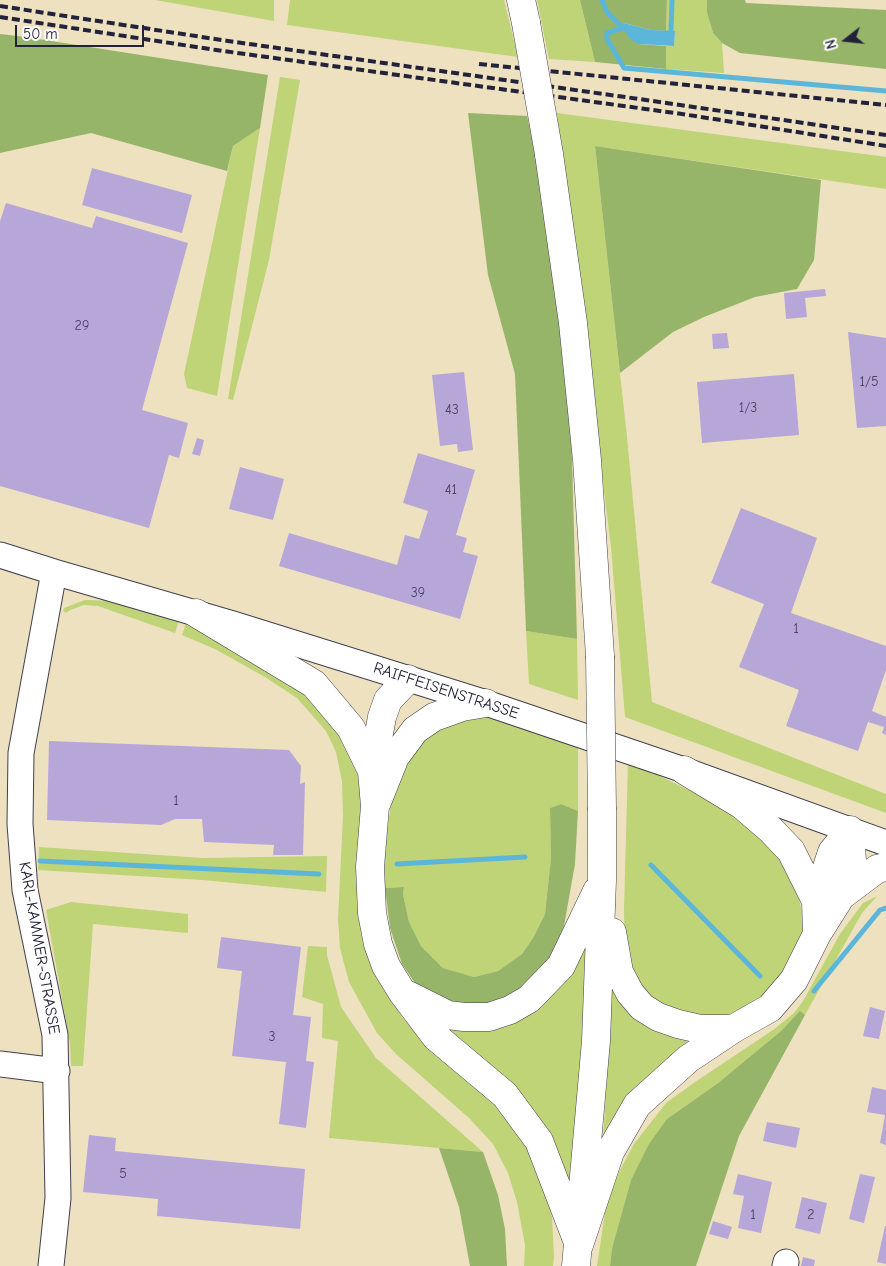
<!DOCTYPE html>
<html>
<head>
<meta charset="utf-8">
<style>
  body { margin:0 }
  #map { position:relative; width:886px; height:1266px; overflow:hidden; background:#eee1c0; font-family:"Comic Neue",sans-serif }
  canvas { display:block }
  .north { position:absolute; left:821px; top:15px; width:50px; height:50px; -webkit-text-stroke:4px #fff; paint-order:stroke; rotate:254deg; font-size:14px; font-weight:700; line-height:20px; text-align:center; color:#22223b }
  .north::after { content:''; display:block; margin:auto; width:18px; height:22px; background:#22223b; clip-path:polygon(50% 0,100% 100%,50% 72%,0 100%) }
  .scale { position:absolute; left:15px; top:25px; width:129px; height:22px; box-sizing:border-box; border:2px solid #22223b; border-top:0; padding-left:6px; font-size:15px; line-height:18px; white-space:nowrap; color:#22223b; -webkit-text-stroke:4px #fff; paint-order:stroke }
</style>
</head>
<body>
<div id="map">
<canvas width="886" height="1266"></canvas>
<div class="north">N</div>
<div class="scale">50 m</div>
</div>
<script>
const c = document.querySelector('canvas').getContext('2d');
c.lineJoin = 'round';
function fillPath(path, color) {
  c.fillStyle = color;
  c.fill(path, 'evenodd');
}
function poly(rows) {
  const path = new Path2D();
  for (const r of rows) {
    path.moveTo(r[0], r[1]);
    for (let i = 2; i < r.length; i += 2) path.lineTo(r[i], r[i + 1]);
  }
  return path;
}
function stroke(path, color, width, dash) {
  c.strokeStyle = color;
  c.lineWidth = width;
  c.lineCap = dash ? 'butt' : 'round';
  c.setLineDash(dash || []);
  c.stroke(path);
}
function label(font, color, halo, rows, align = 'center') {
  c.font = font + ' "Comic Neue",sans-serif';
  c.lineWidth = 5;
  c.setLineDash([]);
  c.textBaseline = 'middle';
  c.strokeStyle = halo;
  c.fillStyle = color;
  for (const [text, x, y, turn = 0] of rows) {
    c.save();
    c.translate(x, y);
    c.rotate((+turn || 0) * Math.PI / 180);
    c.textAlign = isNaN(turn) ? turn : align;
    if (halo) c.strokeText(text, 0, 0);
    c.fillText(text, 0, 0);
    c.restore();
  }
}
fillPath(poly([
  [155,0,274,0,274,21],
  [290,0,504,0,518,57,287,25],
  [537,0,580,0,595,62,549,59],
  [667,0,707,0,707,13,713,33,722,43,724,73,666,69,666,46,674,46,675,31,666,31],
  [280,77,300,80,269,260,233,400,228,399],
  [557,113,886,157,886,189,595,146,627,437,652,702,886,794,886,813,625,717,611,547],
  [260,128,217,396,187,388,184,374,233,146],
  [85,600,121,601,179,620,175,633,98,606,84,605,70,610,66,613,63,611,64,608],
  [186,623,306,689,352,749,360,782,383,987,402,1017,427,1046,513,1119,543,1180,552,1217,554,1257,553,1266,524,1266,525,1245,517,1202,508,1173,493,1144,469,1118,396,1054,377,1033,349,982,340,948,338,919,343,816,342,781,336,752,326,731,297,698,265,677,215,649,182,635],
  [526,631,577,639,578,700,529,684],
  [460,717,493,718,578,747,578,811,561,804,550,808,551,858,545,914,533,938,522,954,498,971,474,977,443,968,421,946,409,922,403,894,404,887,385,888,384,853,391,803,416,741],
  [628,761,691,791,738,817,768,838,793,877,804,919,801,949,771,993,746,1009,710,1020,689,1019,641,996,625,956,624,910],
  [39,847,203,858,327,856,326,892,203,880,38,870],
  [877,896,862,913,805,1015,800,1012,781,1031,718,1083,667,1119,631,1180,612,1248,610,1266,597,1266,607,1200,620,1170,634,1144,666,1103,695,1082,773,1030,794,1013,803,1001,840,934,863,903],
  [71,902,188,914,188,933,93,924,83,1066,71,1066,70,1043,46,910],
  [590,935,571,1195,434,1024],
  [308,946,327,947,327,955,341,1007,376,1058,483,1152,329,1138,338,1041,322,1038,323,1004,302,997],
  [612,986,707,1035,603,1142]
]), '#bfd377');
fillPath(poly([
  [580,0,667,0,666,31,650,30,624,23,638,44,666,46,666,69,595,62],
  [707,0,745,0,746,3,886,10,886,69,740,53,722,43,713,33,707,13],
  [0,34,26,37,268,75,260,128,233,146,227,171,91,133,0,153],
  [468,113,527,116,546,200,571,424,577,639,526,631,515,374,488,275],
  [595,146,821,180,814,260,797,289,755,297,704,317,673,332,620,373],
  [561,804,578,811,575,864,564,926,550,963,518,994,471,1010,419,989,402,964,390,928,385,888,404,887,403,894,409,922,421,946,443,968,474,977,498,971,522,954,533,938,545,914,551,858,550,808],
  [800,1011,805,1015,739,1136,696,1266,610,1266,612,1248,631,1180,649,1144,667,1119,718,1083,781,1031],
  [439,1148,483,1152,498,1195,505,1229,507,1266,470,1266,459,1207]
]), '#97b568');
fillPath(poly([
  [624,23,650,30,675,31,674,46,638,44,629,38,623,28]
]), '#5bb6d9');
stroke(poly([
  [602,0,607,12,623,28,607,33,607,39,624,68,886,91],
  [671,31,672,0],
  [40,861,319,874],
  [397,864,525,857],
  [651,865,760,976],
  [814,991,880,910,886,908]
]), '#5bb6d9', 5);
fillPath(poly([
  [92,168,192,195,182,233,82,205],
  [6,203,92,228,96,216,188,243,142,410,188,423,179,458,169,455,149,528,0,486,0,221],
  [825,289,826,296,805,298,807,317,786,319,784,293],
  [848,332,886,338,886,426,857,428],
  [727,333,729,348,713,349,712,334],
  [464,372,473,450,458,452,457,444,440,446,432,375],
  [794,374,799,435,702,443,697,382],
  [197,438,204,440,200,456,192,454],
  [418,453,475,470,456,535,467,538,463,552,478,556,460,619,279,566,289,533,397,565,405,535,419,539,428,511,403,503],
  [240,467,284,479,273,520,229,509],
  [741,508,817,538,791,613,886,646,886,670,872,711,886,717,886,735,882,733,884,727,868,722,858,751,786,726,799,690,739,667,764,604,711,583],
  [49,741,289,750,301,766,300,784,305,782,303,855,273,855,274,845,204,842,202,819,175,819,161,825,47,820],
  [221,937,301,947,293,1015,311,1017,306,1061,314,1062,306,1128,279,1124,286,1062,232,1056,242,971,217,968],
  [870,1007,885,1011,879,1039,863,1036],
  [872,1087,886,1090,886,1145,880,1143,885,1115,867,1112],
  [767,1122,800,1128,796,1148,763,1141],
  [89,1135,116,1138,115,1151,305,1169,300,1229,157,1216,158,1199,83,1192],
  [738,1174,772,1182,761,1233,738,1228,744,1196,733,1194],
  [860,1174,875,1177,864,1223,849,1219],
  [802,1197,827,1203,820,1234,795,1228],
  [713,1221,732,1227,728,1239,709,1234],
  [885,1226,886,1226,886,1264,877,1262],
  [803,1257,815,1260,814,1266,801,1266]
]), '#b7a7d9');
const minor = poly([
  [0,555,54,572,233,624,486,703,684,770,886,843],
  [0,1064,57,1071],
  [51,1266,58,1198,55,1035,25,890,20,824,21,753,54,572],
  [785,1266,786,1262]
]);
const major = poly([
  [521,0,526,23],
  [549,154,573,323,587,460,600,656],
  [196,613,314,684,351,728,372,771,375,806,370,867,372,913,378,944,386,966,402,992,436,1037,505,1095,539,1141,579,1245],
  [684,770,742,805,770,829,791,851,816,901,817,934],
  [372,771,382,717,388,700,408,679],
  [377,802,395,757,415,730,434,717,462,707,486,703],
  [841,896,852,861,850,830],
  [816,901,832,852,850,830],
  [612,932,619,972,630,993,642,1007,658,1017,678,1024,700,1029,733,1029],
  [408,995,448,1015,464,1017,489,1017,510,1010,529,999,561,966,597,891],
  [579,1245,610,1152,637,1105,688,1059,733,1029,770,1008,794,980,817,934,841,896,877,869,886,867],
  [576,1266,596,1041,602,880,602,810]
]);
stroke(minor, '#413f4f', 27);
stroke(major, '#413f4f', 29);
stroke(minor, '#fff', 25);
stroke(major, '#fff', 28);
stroke(poly([
  [0,6,228,41,639,99,886,135],
  [0,17,216,50,682,114,886,146],
  [479,64,886,105]
]), '#22223b', 4, [8, 4]);
const majorBridge = poly([
  [526,23,549,154],
  [600,656,602,810]
]);
stroke(majorBridge, '#413f4f', 29, []);
stroke(majorBridge, '#fff', 28);
label('14px', '#474362', null, [
  ["29",82,326],
  ["1/5",869,382],
  ["1/3",748,408],
  ["43",452,410],
  ["41",451,490],
  ["39",418,593],
  ["1",796,629],
  ["1",176,801],
  ["3",272,1037],
  ["5",123,1174],
  ["1",753,1215],
  ["2",811,1215]
]);
label('16px', '#22223b', '#fff', [
  ["RAIFFEISENSTRASSE",446,691,18],
  ["KARL-KAMMER-STRASSE",39,948,80]
]);
</script>
</body>
</html>
